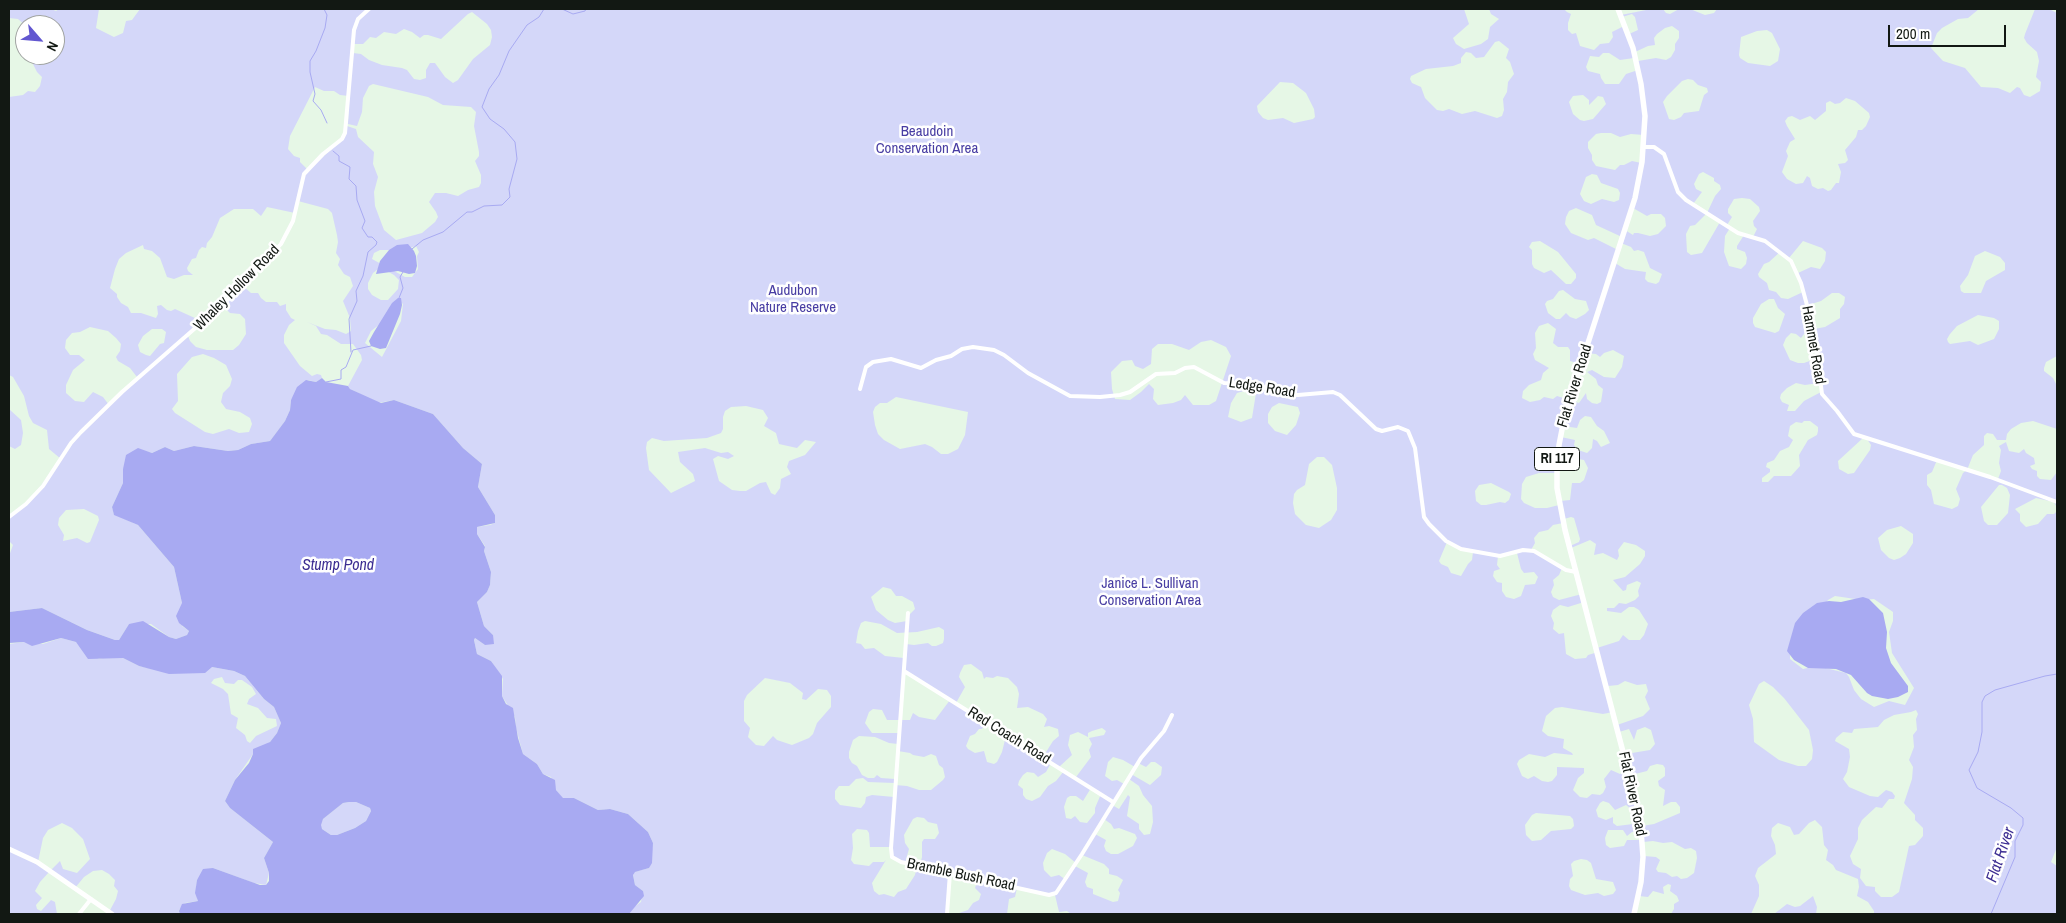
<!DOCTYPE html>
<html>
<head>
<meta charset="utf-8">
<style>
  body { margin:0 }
  #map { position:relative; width:2066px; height:923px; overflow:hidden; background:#e6f7e6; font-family:"Archivo Narrow",sans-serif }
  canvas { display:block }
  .frame { position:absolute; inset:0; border:10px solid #121813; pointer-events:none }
  .north { position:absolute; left:15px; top:15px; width:50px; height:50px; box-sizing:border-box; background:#fff; border:1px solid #a0a3a1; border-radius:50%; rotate:117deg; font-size:14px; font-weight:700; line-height:20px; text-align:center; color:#121813 }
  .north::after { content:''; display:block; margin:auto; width:18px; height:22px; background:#6257d0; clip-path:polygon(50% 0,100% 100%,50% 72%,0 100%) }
  .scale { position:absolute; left:1888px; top:25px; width:118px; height:22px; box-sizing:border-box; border:2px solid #121813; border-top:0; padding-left:6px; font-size:15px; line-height:18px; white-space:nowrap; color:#121813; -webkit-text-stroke:4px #fff; paint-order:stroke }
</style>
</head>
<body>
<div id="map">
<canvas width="2066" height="923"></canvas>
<div class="frame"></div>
<div class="north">N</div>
<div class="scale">200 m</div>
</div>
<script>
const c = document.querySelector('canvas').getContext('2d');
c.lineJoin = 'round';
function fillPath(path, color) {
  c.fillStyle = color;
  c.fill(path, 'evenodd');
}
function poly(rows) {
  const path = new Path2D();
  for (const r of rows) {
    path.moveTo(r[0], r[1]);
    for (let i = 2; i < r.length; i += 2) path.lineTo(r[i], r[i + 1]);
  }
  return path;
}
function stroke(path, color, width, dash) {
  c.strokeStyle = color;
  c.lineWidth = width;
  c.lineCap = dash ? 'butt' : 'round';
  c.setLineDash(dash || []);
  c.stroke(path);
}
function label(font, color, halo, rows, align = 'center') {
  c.font = font + ' "Archivo Narrow",sans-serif';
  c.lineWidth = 5;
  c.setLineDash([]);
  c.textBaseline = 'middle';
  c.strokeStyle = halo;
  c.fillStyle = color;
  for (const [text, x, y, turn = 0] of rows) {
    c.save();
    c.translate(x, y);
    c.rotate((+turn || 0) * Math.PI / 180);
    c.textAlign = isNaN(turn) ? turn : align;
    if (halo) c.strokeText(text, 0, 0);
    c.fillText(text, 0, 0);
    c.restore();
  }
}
fillPath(poly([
  [9,9,51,9,56,11,59,9,99,9,96,28,114,37,123,33,126,21,132,20,140,9,1464,9,1469,24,1453,38,1456,44,1464,49,1481,44,1488,39,1490,27,1499,19,1491,14,1489,9,1564,9,1567,12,1571,14,1568,23,1568,30,1572,34,1576,33,1580,46,1594,50,1600,44,1609,43,1613,37,1612,32,1624,26,1629,34,1638,30,1635,17,1632,14,1622,17,1621,15,1651,9,1663,9,1666,13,1670,14,1679,9,1690,9,1705,15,1714,13,1717,9,1979,9,1968,18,1958,19,1942,28,1937,33,1931,48,1943,61,1965,68,1981,87,1998,88,2010,93,2017,87,2020,88,2024,95,2030,97,2040,91,2041,82,2036,77,2039,61,2037,52,2027,43,2024,38,2025,34,2035,9,2049,9,2057,13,2057,356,2046,362,2044,368,2044,371,2053,378,2057,386,2057,429,2033,421,2021,423,2011,429,2007,434,2006,440,1997,440,1993,434,1987,433,1984,436,1984,445,1973,455,1967,470,1998,479,2001,471,1999,463,2001,450,1999,446,2006,442,2009,451,2019,453,2024,449,2026,453,2034,458,2035,464,2030,466,2032,469,2037,471,2037,476,2040,479,2051,480,2057,472,2057,508,2054,502,2036,498,2015,509,2020,514,2020,521,2026,527,2038,524,2047,514,2054,514,2057,511,2057,847,2051,862,2057,866,2057,914,1874,914,1874,911,1868,902,1857,896,1859,887,1858,879,1836,870,1833,865,1826,860,1828,850,1824,845,1822,827,1815,820,1809,823,1799,834,1794,835,1790,827,1778,823,1772,828,1771,836,1775,845,1776,854,1758,868,1755,876,1759,885,1759,896,1751,914,1671,914,1674,909,1674,904,1679,901,1677,896,1670,891,1671,885,1668,884,1663,887,1664,894,1653,891,1648,897,1639,896,1634,914,1071,914,1067,911,1059,912,1055,895,1017,888,1015,897,1009,899,1007,914,919,913,917,914,629,914,634,907,641,902,643,891,635,885,633,875,634,872,649,868,653,843,648,832,628,814,610,809,598,810,574,798,563,799,556,790,551,777,543,774,537,764,523,754,516,728,515,717,502,696,503,679,491,661,477,654,474,640,475,638,485,645,493,635,484,626,477,602,487,592,490,585,491,572,484,551,485,546,477,534,477,527,490,525,495,523,495,515,478,487,482,464,463,448,433,414,394,400,378,403,350,389,348,386,362,360,361,355,353,344,341,344,327,335,321,334,316,326,307,322,325,329,336,330,346,334,351,331,350,318,343,301,353,286,350,277,344,274,338,265,340,259,336,253,338,242,337,235,332,213,328,209,298,201,295,213,267,207,261,216,253,209,234,209,220,218,212,237,207,243,206,248,202,247,199,250,196,258,192,259,187,268,188,271,193,275,184,275,174,279,167,277,160,258,152,251,144,249,143,245,126,253,119,259,115,269,110,288,117,294,117,297,121,303,128,307,131,313,141,313,156,318,158,314,157,306,161,305,167,310,171,311,175,309,197,319,188,336,190,341,196,347,207,350,233,350,239,345,246,334,245,319,240,314,230,313,223,306,243,286,251,293,258,293,261,298,266,302,277,302,280,306,286,304,286,310,291,318,295,320,289,325,284,335,284,343,300,366,312,376,317,374,321,375,322,378,316,382,308,380,291,400,290,410,285,421,270,441,251,444,238,450,228,451,194,446,174,451,165,447,152,453,138,449,123,469,123,483,112,507,114,514,138,525,174,567,182,603,182,626,189,631,187,635,176,639,169,637,151,624,129,624,119,640,115,640,87,630,42,608,9,612,9,556,13,545,9,541,9,517,28,503,61,459,49,449,47,430,33,423,29,416,24,396,13,377,9,375,9,97,23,95,28,91,35,92,40,86,42,77,37,72,31,60,27,55,55,55,55,25,25,25,18,19,9,18],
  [472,12,487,24,491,30,492,37,490,45,473,59,458,80,453,83,445,77,435,63,430,63,426,70,426,78,420,80,414,79,407,70,402,68,382,65,369,60,361,54,353,53,354,44,363,44,370,37,376,38,384,32,396,34,404,29,412,32,420,38,424,35,428,35,441,39,468,14],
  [1672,26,1679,31,1679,38,1675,44,1675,50,1671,57,1666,60,1656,58,1638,61,1638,70,1626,74,1619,84,1605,84,1601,78,1600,74,1588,71,1586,67,1590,56,1599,57,1603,53,1609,53,1620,60,1634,58,1635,52,1648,46,1655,45,1654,38,1657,34,1665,28],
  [1767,30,1772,33,1780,49,1778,61,1770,66,1748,63,1740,58,1739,55,1741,37,1757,31],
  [1499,41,1509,49,1506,58,1510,62,1514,74,1508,82,1507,92,1503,99,1504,110,1502,116,1497,118,1475,111,1462,114,1449,109,1443,111,1437,110,1425,98,1421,87,1412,83,1410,79,1411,76,1426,69,1453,66,1461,63,1461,58,1466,52,1471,53,1476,58,1484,57,1495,42],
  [1688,79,1693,80,1698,85,1707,88,1708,92,1704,95,1699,111,1684,113,1681,117,1674,120,1669,119,1663,102,1667,96,1682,81],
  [1280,82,1293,83,1306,93,1314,109,1315,117,1313,119,1294,123,1283,118,1268,120,1263,118,1258,112,1257,106],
  [373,84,428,97,443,105,471,107,476,112,474,126,479,152,479,156,475,161,481,175,481,183,479,187,468,190,458,196,446,193,435,193,429,202,436,212,438,217,435,222,422,233,396,240,384,230,375,206,374,192,378,177,373,164,374,152,358,137,356,129,347,126,343,139,308,170,300,162,300,158,294,156,288,149,290,136,315,87,324,91,334,91,340,95,349,96,348,124,357,126,362,112,363,98,369,86],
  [1583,95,1589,100,1589,105,1598,96,1603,97,1606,104,1593,119,1584,121,1580,120,1573,114,1569,102,1573,96],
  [1846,98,1855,101,1869,113,1870,117,1866,126,1862,130,1858,130,1856,137,1845,150,1848,160,1845,163,1838,164,1841,172,1839,183,1836,183,1831,190,1828,191,1823,188,1818,189,1812,186,1810,178,1807,176,1803,183,1796,184,1787,179,1782,172,1788,156,1786,151,1790,142,1795,139,1787,126,1785,121,1788,117,1792,116,1800,120,1810,116,1815,120,1826,111,1826,103,1830,101,1835,104,1840,103],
  [1601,133,1611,133,1620,137,1631,134,1644,135,1641,163,1632,161,1624,165,1620,165,1615,170,1596,166,1592,160,1592,155,1588,148,1588,142,1596,134],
  [1703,172,1714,178,1714,181,1720,185,1721,189,1715,196,1707,213,1693,204,1702,192,1696,189,1694,184,1699,174],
  [1592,174,1597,175,1601,183,1618,189,1620,193,1619,200,1614,202,1602,199,1591,204,1584,201,1580,194,1586,177],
  [1742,198,1750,199,1759,207,1760,211,1753,221,1754,226,1757,229,1753,237,1744,235,1737,246,1737,249,1745,252,1747,258,1746,264,1741,269,1729,266,1724,252,1725,236,1730,228,1727,225,1732,217,1728,213,1728,209,1734,199],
  [1576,208,1592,215,1596,225,1622,237,1621,243,1631,247,1634,251,1638,250,1644,252,1650,268,1662,274,1659,282,1656,284,1648,282,1645,279,1646,272,1625,269,1615,263,1618,250,1594,238,1588,240,1571,233,1565,224,1566,217,1569,211],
  [1633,208,1647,216,1651,214,1661,214,1665,218,1666,226,1658,234,1650,236,1638,233,1634,233,1633,235,1625,230],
  [1707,213,1720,222,1702,253,1691,255,1687,252,1686,234,1690,226,1695,225],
  [1540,241,1558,252,1576,274,1576,278,1571,284,1566,284,1551,270,1544,273,1534,268,1532,264,1532,250,1529,247,1532,242],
  [1803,241,1822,248,1826,252,1825,261,1820,269,1811,267,1798,273,1803,292,1788,299,1781,298,1776,292,1769,290,1767,283,1759,277,1758,274,1764,264,1769,262,1780,252,1789,258],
  [416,246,419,252,417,256,418,269,412,277,405,277,372,259,374,253,380,250,403,250],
  [1985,251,2000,257,2005,263,2005,270,1986,281,1981,293,1964,293,1961,291,1960,286,1968,275,1975,256],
  [378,269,385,270,394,275,399,280,398,289,388,300,381,300,372,295,368,289,368,283,373,273],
  [1563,290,1575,299,1586,301,1589,310,1585,314,1576,319,1570,317,1566,313,1560,319,1556,319,1548,313,1545,304,1547,301,1553,299,1559,291],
  [1832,293,1839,293,1845,297,1844,304,1840,309,1840,318,1825,327,1814,329,1808,305,1821,301],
  [397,299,403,304,401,321,382,357,365,343,371,331,380,324],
  [1769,299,1774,299,1778,308,1785,314,1779,331,1775,333,1755,327,1753,323,1753,318,1761,304],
  [1978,315,1994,318,1999,321,1999,329,1994,339,1978,345,1970,341,1950,344,1948,342,1947,339,1950,334,1957,326],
  [1548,323,1556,329,1553,343,1558,347,1568,347,1570,350,1570,361,1580,364,1585,353,1596,354,1600,357,1604,353,1613,350,1624,356,1622,367,1615,378,1604,377,1592,370,1587,372,1596,379,1598,385,1603,389,1601,402,1597,404,1592,403,1587,399,1586,393,1579,403,1557,396,1553,399,1544,397,1540,400,1530,402,1522,398,1523,391,1529,385,1541,380,1543,373,1549,368,1535,360,1533,354,1536,348,1535,333,1539,326],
  [90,327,108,331,116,338,121,344,120,351,116,357,118,361,130,368,137,377,109,405,103,397,93,392,84,402,75,401,66,393,66,385,73,370,85,360,79,355,70,355,65,348,66,340,72,333,80,332],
  [152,329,162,329,166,332,164,343,160,344,150,356,146,355,140,352,138,345,143,336],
  [1791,333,1796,334,1801,338,1804,334,1813,333,1818,358,1804,363,1798,363,1790,360,1783,345,1786,338],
  [1211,340,1226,347,1231,356,1216,401,1209,405,1193,405,1185,395,1181,400,1173,403,1158,405,1153,399,1154,389,1149,384,1141,392,1130,400,1115,399,1112,389,1111,372,1122,361,1132,360,1135,366,1143,369,1151,364,1152,349,1158,344,1172,344,1189,350,1201,342],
  [203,354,214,358,226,365,232,379,230,386,223,393,221,402,226,409,240,412,250,418,252,424,249,432,239,433,229,429,213,434,205,432,175,413,172,409,178,401,177,374,192,357],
  [1796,383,1805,385,1819,383,1821,392,1804,401,1795,411,1787,411,1789,405,1782,402,1780,398,1781,394,1787,388],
  [1251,389,1256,393,1252,418,1241,422,1228,417,1231,403,1237,393],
  [896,397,968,412,965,435,958,449,948,454,941,454,932,447,925,444,900,449,884,440,878,434,875,425,873,412,875,407,880,403,887,403],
  [1279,403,1298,407,1300,413,1296,425,1287,435,1275,431,1268,423,1268,414,1272,407],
  [746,406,763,410,768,418,764,426,776,433,779,444,797,448,805,440,816,442,805,455,789,461,787,467,791,474,781,479,780,488,775,495,771,493,766,482,760,483,746,491,740,491,732,490,719,481,713,459,718,456,728,459,734,456,728,452,721,453,705,448,678,452,680,462,693,474,695,481,671,493,649,470,646,448,647,442,652,438,664,441,707,438,721,433,723,429,723,417,725,411,731,407],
  [1585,416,1591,417,1597,426,1604,431,1610,443,1601,447,1597,441,1593,439,1592,448,1587,453,1578,450,1574,445,1575,440,1561,437,1563,426,1577,428,1580,420],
  [1804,421,1810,421,1818,427,1818,431,1817,435,1808,440,1799,455,1800,466,1791,476,1774,476,1768,482,1762,482,1762,478,1770,472,1770,469,1766,467,1767,463,1774,460,1780,451,1789,447,1793,440,1788,436,1790,426,1796,422,1802,423],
  [1863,438,1867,439,1871,445,1870,450,1854,473,1848,474,1839,469,1838,461],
  [1559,451,1567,453,1572,463,1578,459,1584,460,1588,468,1584,480,1580,483,1572,483,1570,500,1560,501,1559,505,1547,508,1535,508,1524,503,1521,499,1522,484,1526,477,1539,473,1556,473],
  [1317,457,1324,457,1332,465,1337,488,1337,510,1331,520,1319,528,1306,525,1295,514,1293,503,1294,494,1297,490,1305,485,1309,464],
  [1937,460,1967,470,1963,473,1956,489,1960,499,1958,506,1952,509,1934,504,1931,490,1927,485,1927,475,1932,472],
  [1491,483,1509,492,1511,494,1509,500,1505,503,1500,502,1486,505,1481,505,1476,501,1475,491,1479,485],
  [1999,485,2002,485,2007,488,2010,495,2008,513,1997,525,1988,525,1984,521,1981,507],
  [84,509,98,516,99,520,90,542,87,543,77,538,63,541,64,535,58,525,59,518,66,510],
  [1571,517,1574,518,1580,539,1579,542,1570,546,1571,548,1590,540,1596,544,1594,555,1603,553,1617,560,1619,556,1618,550,1624,542,1636,545,1645,551,1645,556,1640,564,1625,577,1613,580,1623,591,1626,590,1627,585,1637,581,1641,583,1638,591,1639,596,1635,600,1626,604,1619,603,1614,608,1607,608,1607,611,1621,613,1629,607,1634,607,1639,610,1648,624,1644,635,1640,640,1629,640,1623,635,1619,641,1597,648,1598,652,1588,655,1586,658,1575,659,1566,654,1564,633,1559,634,1553,629,1554,623,1551,616,1553,610,1560,605,1568,607,1584,602,1582,594,1559,600,1553,597,1551,592,1554,585,1553,580,1559,575,1562,568,1531,550,1535,543,1534,538,1539,532,1548,530,1553,525,1563,523,1564,519],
  [1901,526,1913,534,1913,543,1906,554,1900,558,1894,560,1889,558,1881,550,1878,538,1887,530],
  [1447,542,1473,552,1472,560,1468,564,1461,576,1451,573,1448,567,1441,564,1439,561],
  [1517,553,1521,569,1524,573,1534,572,1538,577,1535,584,1525,585,1521,596,1514,599,1506,597,1502,591,1502,583,1497,582,1493,576,1494,571,1500,569,1497,565,1498,556],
  [883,587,891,589,896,596,902,596,913,602,915,609,908,616,907,621,895,623,888,620,876,610,871,597],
  [1835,596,1862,600,1874,599,1893,612,1893,621,1889,632,1892,653,1914,688,1905,705,1889,701,1874,707,1861,699,1854,690,1849,677,1846,673,1817,666,1803,669,1790,659,1790,655,1822,608,1828,600],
  [865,621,881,624,897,633,917,632,939,627,944,630,944,639,943,643,936,646,932,646,928,643,914,645,906,644,904,658,885,656,874,648,865,649,861,644,856,643,858,631,861,623],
  [971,664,982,672,984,679,986,677,993,678,997,676,1008,678,1017,687,1019,694,1017,708,1028,707,1043,714,1047,719,1044,727,1049,726,1058,729,1059,736,1053,741,1043,757,1006,736,1002,752,997,762,994,764,987,762,984,751,975,753,968,749,966,746,970,736,975,734,979,729,982,729,986,722,956,703,965,687,959,677,960,673,964,665],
  [905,672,950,700,935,720,919,717,913,713,910,720,901,720,899,733,872,733,865,723,869,712,873,709,882,710,887,720,899,720],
  [765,678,790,683,803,693,802,699,806,700,818,689,827,690,831,696,831,707,817,723,813,734,809,738,792,745,777,740,773,736,764,746,756,745,748,737,750,728,744,721,744,701,747,695],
  [1625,681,1637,685,1646,684,1648,691,1645,697,1650,709,1643,716,1617,725,1619,732,1629,729,1634,740,1637,730,1645,727,1651,730,1655,744,1650,750,1626,754,1629,771,1620,774,1611,770,1604,779,1606,787,1603,793,1600,795,1592,794,1587,798,1580,797,1573,790,1578,778,1584,773,1584,768,1557,767,1557,775,1552,781,1548,782,1542,781,1534,776,1528,779,1522,776,1517,764,1519,760,1529,754,1545,757,1554,753,1573,755,1572,753,1563,748,1564,739,1548,736,1542,731,1546,716,1555,708,1562,707,1603,714,1613,712,1608,686,1618,685],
  [1764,681,1773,687,1784,698,1809,730,1813,750,1812,759,1806,766,1798,766,1779,760,1754,742,1753,719,1749,705,1759,684],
  [1916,710,1918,714,1916,719,1917,730,1913,735,1914,747,1909,760,1913,767,1912,779,1904,803,1915,815,1915,820,1923,828,1923,836,1915,845,1909,846,1899,892,1892,897,1881,897,1875,891,1875,887,1866,886,1860,878,1861,869,1853,864,1850,856,1858,839,1858,828,1862,820,1876,807,1882,808,1889,799,1894,799,1895,796,1892,792,1886,790,1878,797,1870,796,1849,787,1843,779,1847,772,1850,757,1849,749,1835,741,1836,738,1843,732,1852,733,1854,729,1878,727,1884,720,1894,715,1911,712],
  [1102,728,1106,731,1104,735,1089,738,1092,744,1089,750,1091,757,1076,777,1064,771,1056,781,1048,786,1040,797,1032,801,1026,799,1023,795,1023,789,1018,785,1019,781,1023,775,1027,772,1034,773,1038,777,1046,772,1051,763,1059,767,1072,755,1068,745,1070,735,1078,732,1088,737,1088,733,1092,731],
  [859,736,875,737,889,743,898,744,898,751,910,753,913,755,924,757,931,754,936,756,939,765,943,768,945,777,943,780,931,790,919,790,907,786,895,785,894,797,872,795,866,797,865,803,861,808,840,805,835,799,835,791,839,786,849,786,856,779,863,778,868,782,894,783,895,779,881,778,877,775,874,778,868,778,862,775,857,766,852,763,849,758,849,752,853,740],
  [1113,757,1123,760,1135,767,1138,763,1146,767,1151,762,1155,762,1162,767,1161,775,1150,785,1131,774,1129,779,1139,786,1143,795,1152,806,1153,822,1150,834,1144,835,1139,829,1139,824,1127,816,1130,797,1128,795,1119,809,1112,805,1124,784,1117,780,1112,781,1105,776,1108,762],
  [1657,764,1663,765,1665,768,1665,776,1658,781,1659,786,1665,790,1663,806,1671,802,1676,802,1680,807,1680,813,1654,824,1642,826,1641,823,1617,826,1613,823,1613,817,1606,820,1598,817,1596,810,1600,803,1603,801,1609,803,1615,810,1626,805,1631,809,1637,807,1631,775,1647,771,1650,766],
  [1091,788,1101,794,1095,808,1095,813,1087,823,1080,822,1075,816,1071,819,1066,818,1064,807,1067,798,1070,796,1076,796,1083,801],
  [1536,813,1570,816,1573,819,1574,826,1571,829,1551,831,1541,840,1532,841,1526,835,1525,825,1532,815],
  [917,817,924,818,928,822,937,824,939,833,935,839,924,839,922,842,922,857,920,865,917,866,915,875,906,889,898,892,894,897,884,894,879,895,874,891,872,883,886,860,884,862,873,862,869,866,854,864,851,860,853,848,852,834,857,829,867,830,869,833,870,847,891,847,893,858,905,863,909,849,905,843,904,835,913,819],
  [1104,819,1111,824,1114,829,1119,828,1135,834,1137,838,1133,846,1118,854,1111,854,1106,851,1104,846,1106,840,1095,834],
  [1608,830,1623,830,1627,836,1632,832,1641,831,1642,840,1627,840,1624,846,1610,848,1606,845,1605,838],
  [1653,841,1663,843,1672,842,1685,849,1691,848,1696,851,1697,858,1694,873,1687,878,1681,879,1677,876,1672,877,1666,873,1658,872,1656,869,1660,860,1656,857,1644,856,1643,842],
  [1052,849,1065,854,1076,863,1082,855,1104,864,1109,869,1109,874,1117,876,1123,880,1118,890,1120,893,1118,901,1113,902,1093,894,1093,889,1087,887,1085,882,1088,873,1075,866,1066,880,1059,875,1051,877,1044,870,1043,863,1047,853],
  [1581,859,1587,860,1591,863,1596,879,1613,882,1616,890,1613,894,1604,896,1598,893,1585,895,1571,890,1569,886,1570,879,1573,876,1571,864,1574,861],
  [951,873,978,880,975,888,981,894,979,900,973,903,968,910,956,914,947,913],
  [9,409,21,420,23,433,21,445,15,449,9,446],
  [61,638,76,642,99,659,107,657,123,658,139,666,148,668,212,667,234,671,245,676,264,699,274,707,281,723,277,733,270,742,253,754,235,780,225,801,230,808,273,842,264,858,269,873,266,885,254,883,213,868,197,880,196,893,198,901,185,903,179,910,180,914,111,914,109,912,116,899,118,891,114,886,115,880,109,874,102,870,93,871,84,877,75,888,50,871,40,882,35,891,42,898,36,905,37,909,41,911,51,900,55,902,57,914,9,914,9,644,24,642,43,644],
  [222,677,225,683,234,684,238,680,242,680,252,687,256,694,249,699,247,704,258,708,267,718,276,719,277,726,256,736,250,743,247,741,245,735,236,728,238,718,231,714,228,694,223,689,211,683,214,679],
  [62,823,72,828,83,839,90,859,77,873,63,869,60,861,50,871,38,862,43,838,48,830],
  [349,802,356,802,370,808,371,811,366,821,355,828,337,835,331,835,322,829,320,825,323,819,343,803],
  [1813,896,1817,907,1816,914,1774,914,1787,904,1795,907,1800,906]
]), '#d4d7f9');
fillPath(poly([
  [408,244,414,251,416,256,417,266,415,273,409,274,398,271,376,274,380,261,389,250,397,245],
  [398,298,401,298,402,305,400,314,386,348,380,349,371,346,369,341,374,332,392,303],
  [322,378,326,382,348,386,350,389,381,403,394,400,433,414,463,448,482,464,478,487,495,515,495,523,477,527,477,534,485,547,484,551,491,572,490,585,487,592,477,602,484,626,493,635,494,644,485,645,475,638,474,640,477,654,491,661,502,676,502,696,506,704,513,708,518,738,523,754,537,764,543,774,555,780,556,790,563,798,574,798,598,810,610,809,628,814,648,832,653,843,652,863,649,868,635,872,633,875,635,885,643,891,644,896,629,914,180,914,179,911,182,904,198,901,195,893,197,880,203,869,213,868,260,885,266,885,269,881,269,873,264,858,273,842,230,808,225,801,235,780,249,763,253,754,253,749,270,742,277,733,281,723,274,707,264,699,245,676,234,671,212,667,205,673,169,674,139,666,123,658,88,659,76,642,61,638,32,646,24,642,9,643,9,612,42,608,87,630,115,640,119,640,129,624,143,621,169,637,176,639,187,635,189,631,179,623,176,616,182,603,174,567,138,525,114,515,112,507,123,483,123,469,126,455,138,448,152,453,165,447,174,451,194,446,228,451,238,450,251,444,270,441,285,421,290,410,291,400,297,387,306,380,316,382],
  [349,802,356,802,370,808,371,811,366,821,355,828,337,835,331,835,322,829,321,825,323,819,343,803],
  [1863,597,1869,599,1883,613,1887,632,1886,648,1891,663,1908,686,1908,692,1898,697,1888,699,1872,696,1867,693,1851,675,1836,669,1808,668,1794,660,1787,651,1795,623,1803,613,1817,603,1829,601,1841,602]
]), '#a8aaf2');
stroke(poly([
  [324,9,327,15,325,28,316,51,310,61,310,72,315,94,313,101,321,110,327,123],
  [562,9,573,14,585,11,586,9],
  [333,151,339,156,339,161,350,167,349,179,356,186,357,200,365,221,362,228,368,237,372,237,377,242,376,245,368,252,363,276,356,291,357,301,349,319,351,352],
  [412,249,423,240,443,232,467,212,472,212,484,206,502,205,510,197,509,189,517,159,515,142,504,129,490,119,482,107,489,89,499,75,509,51,527,25,539,17,544,9],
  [399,298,403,288,400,277,403,272],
  [326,382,341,379,341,370,346,367,353,350,371,346],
  [1991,914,2015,857,2015,841,2023,825,2023,818,2011,808,1977,788,1969,770,1978,752,1982,732,1982,702,1985,696,1995,690,2045,676,2057,674]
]), '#a8aaf2', 1);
stroke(poly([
  [1644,147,1654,147,1664,154,1678,192,1686,200,1738,233,1765,241,1791,261,1801,283,1814,331,1822,394,1837,411,1854,434,1990,477,2057,502],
  [860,389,866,367,873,362,891,359,921,368,936,360,951,356,962,349,973,347,994,350,1004,355,1028,373,1070,396,1100,397,1120,395,1130,392,1156,374,1175,373,1185,368,1194,367,1224,383,1255,384,1282,394,1298,395,1333,392,1340,395,1376,429,1382,431,1398,427,1408,431,1415,448,1424,517,1429,524,1446,541,1461,549,1500,556,1523,550,1534,551,1566,570,1576,572],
  [9,517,26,504,43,486,71,443,81,432,122,392,232,296,281,244,293,221,304,174,323,154,342,139,345,133,354,30,358,19,369,9],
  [908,613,891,848,892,857,901,862,1049,895,1056,893,1082,854,1141,758,1164,731,1172,715],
  [904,671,1113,802],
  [79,914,91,899],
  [947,914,950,873]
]), '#fff', 4);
stroke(poly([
  [9,849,37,862,112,914]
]), '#fff', 5);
stroke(poly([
  [1618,9,1633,48,1641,84,1645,116,1642,162,1635,198,1565,414,1559,445,1557,472,1557,488,1565,530,1640,817,1643,857,1641,882,1634,914]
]), '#fff', 5.5);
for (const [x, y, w] of [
  [1557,459,45]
]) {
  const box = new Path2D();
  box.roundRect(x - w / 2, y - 11.5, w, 23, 4);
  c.fillStyle = '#fff';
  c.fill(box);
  stroke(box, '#121813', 1);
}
label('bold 14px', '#121813', null, [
  ["RI 117",1557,459]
]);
label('15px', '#483da3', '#fff', [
  ["Beaudoin",927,132],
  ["Conservation Area",927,149],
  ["Audubon",793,291],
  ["Nature Reserve",793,308],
  ["Janice L. Sullivan",1150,584],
  ["Conservation Area",1150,601]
]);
label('15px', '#121813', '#fff', [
  ["Whaley Hollow Road",237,288,-45],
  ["Hammet Road",1813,345,80],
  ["Flat River Road",1575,386,-73],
  ["Ledge Road",1262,388,9],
  ["Red Coach Road",1009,736,32],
  ["Flat River Road",1632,794,78],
  ["Bramble Bush Road",961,875,12]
]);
label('italic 16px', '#3c2d92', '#fff', [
  ["Stump Pond",338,566],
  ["Flat River",2001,855,-71]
]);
</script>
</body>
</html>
